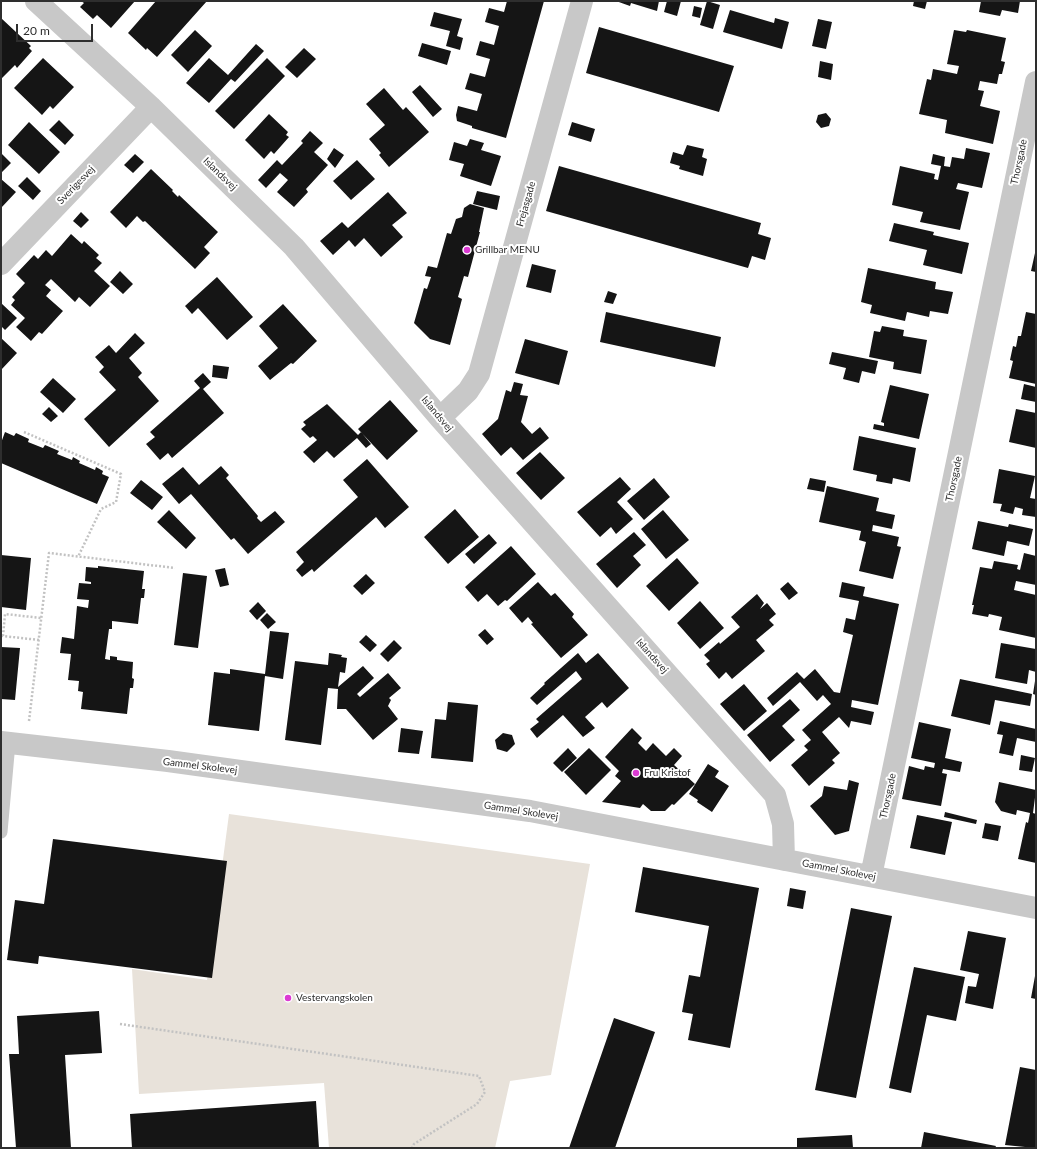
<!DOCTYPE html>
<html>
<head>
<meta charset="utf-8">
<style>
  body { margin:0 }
  #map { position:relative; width:1037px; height:1149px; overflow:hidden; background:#fff; font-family:Lato,sans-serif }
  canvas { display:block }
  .frame { position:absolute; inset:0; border:2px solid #2e2e2e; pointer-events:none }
  .scale { position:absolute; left:16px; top:24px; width:77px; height:18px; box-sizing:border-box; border:2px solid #2e2e2e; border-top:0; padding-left:5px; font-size:12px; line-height:14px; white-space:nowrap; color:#2e2e2e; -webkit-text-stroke:3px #fff; paint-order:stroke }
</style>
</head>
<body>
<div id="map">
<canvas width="1037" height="1149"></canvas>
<div class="frame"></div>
<div class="scale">20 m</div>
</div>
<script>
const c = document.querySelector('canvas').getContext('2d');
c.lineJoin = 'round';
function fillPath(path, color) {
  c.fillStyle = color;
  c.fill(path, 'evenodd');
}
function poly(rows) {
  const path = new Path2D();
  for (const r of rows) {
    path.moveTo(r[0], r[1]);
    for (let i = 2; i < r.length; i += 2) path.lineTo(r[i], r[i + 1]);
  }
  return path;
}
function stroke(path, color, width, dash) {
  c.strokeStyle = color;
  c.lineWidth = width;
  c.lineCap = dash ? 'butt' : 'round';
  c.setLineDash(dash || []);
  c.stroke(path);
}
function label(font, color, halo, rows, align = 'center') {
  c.font = font + ' Lato,sans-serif';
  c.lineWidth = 4;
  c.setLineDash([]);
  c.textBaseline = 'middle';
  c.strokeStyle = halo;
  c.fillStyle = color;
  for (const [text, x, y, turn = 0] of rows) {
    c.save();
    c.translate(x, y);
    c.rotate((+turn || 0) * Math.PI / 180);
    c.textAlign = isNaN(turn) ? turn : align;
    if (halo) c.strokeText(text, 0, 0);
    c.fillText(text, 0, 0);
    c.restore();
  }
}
fillPath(poly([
  [229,814,590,864,551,1075,510,1081,495,1148,329,1148,324,1083,139,1094,132,969,207,980]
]), '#e8e2da');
fillPath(poly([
  [81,1,135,1,111,28,97,15,93,19,80,7,84,3],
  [156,1,207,1,157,57,147,48,146,50,128,33],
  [507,1,544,1,506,138,472,128,472,126,457,121,456,115,458,106,477,111,482,94,465,89,470,73,485,77,490,59,476,55,480,41,494,45,499,26,485,22,489,8,504,12],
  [616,1,659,1,657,11,631,3,630,6],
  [667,1,681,1,677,16,664,12],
  [707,1,720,5,713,29,700,25],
  [914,1,927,1,925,9,913,6],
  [981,1,1020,1,1018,13,1002,10,1000,16,979,12],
  [694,6,702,8,700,18,692,16],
  [730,10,774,23,775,18,789,22,782,49,723,32],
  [434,12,462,19,457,36,463,38,460,50,446,46,450,31,430,26],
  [1,18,31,46,29,48,32,51,17,68,15,65,1,79],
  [818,19,832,22,826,49,812,46],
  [599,27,734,66,719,112,586,73],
  [195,30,212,46,188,72,171,55],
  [954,30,966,32,967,30,1006,38,1001,61,1005,62,1002,74,999,74,997,84,980,81,978,90,984,91,980,106,1000,111,993,144,945,133,947,120,919,114,927,79,931,80,933,69,957,74,959,66,947,64],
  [422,43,451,51,447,65,418,56],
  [256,44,264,51,235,82,231,79,209,103,186,83,209,58,228,75],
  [304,48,316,59,297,78,285,67],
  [43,58,74,87,53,109,50,106,42,115,14,88],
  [267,58,285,76,234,129,215,111],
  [820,61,833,64,831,80,818,77],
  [420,85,442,109,433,117,412,92],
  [384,88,403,110,406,107,429,132,389,167,379,155,381,153,369,139,385,125,366,104],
  [826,113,831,119,829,126,821,128,816,122,818,115],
  [269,114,288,132,286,135,289,137,274,154,271,151,264,159,245,140],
  [59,120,74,135,65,145,49,130],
  [29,122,60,152,39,174,8,145],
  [572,122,595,129,591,142,568,135],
  [310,131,323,143,314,152,328,165,306,189,308,192,294,207,277,192,288,180,280,173,266,188,258,180,277,160,282,165,303,143,301,141],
  [470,139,484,143,481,150,501,156,491,186,460,176,464,164,449,160,454,142,467,146],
  [687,145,704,149,702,157,707,159,703,176,679,169,680,166,670,163,673,152,683,155],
  [334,148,344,155,335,168,327,159],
  [966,148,990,153,982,188,958,183,956,189,969,192,960,230,920,222,923,212,892,205,900,166,935,174,934,179,938,180,941,166,931,164,933,154,945,157,944,166,950,167,952,157,964,159],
  [1,153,11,163,1,173],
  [135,154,144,162,133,173,124,165],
  [357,160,375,179,351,200,333,181],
  [559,166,761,223,758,234,771,238,765,260,752,256,748,268,546,211],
  [151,169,173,190,172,191,178,197,179,195,218,232,204,247,210,253,195,269,145,221,143,222,137,216,126,228,110,212],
  [27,177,41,191,33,200,18,186],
  [1,179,16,192,1,208],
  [477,191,500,196,497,210,473,204],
  [388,192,407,213,392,225,403,237,381,257,364,238,355,247,349,240,333,255,320,241,342,222,348,228],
  [470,204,484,208,479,232,480,232,468,277,464,276,458,297,462,299,450,345,430,339,414,323,424,288,427,289,431,277,425,276,428,266,437,268,447,233,451,234,456,219,462,217,464,208],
  [81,212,89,220,81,228,73,221],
  [894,223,934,232,933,235,969,243,962,274,923,265,927,250,889,241],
  [71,234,82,244,84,241,99,255,96,258,102,263,94,271,110,286,90,307,79,297,75,302,51,279,45,285,51,290,46,296,63,311,42,334,39,332,31,341,16,327,25,318,11,305,15,300,12,297,25,283,16,274,34,255,38,259,46,250,52,256],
  [1035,253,1036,253,1036,272,1031,271],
  [532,264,556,270,551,293,526,287],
  [868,268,936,282,935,289,953,292,948,314,930,311,929,317,907,312,905,321,870,313,872,305,861,302],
  [120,271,133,284,123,294,110,282],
  [217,277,253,317,227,340,198,308,192,314,185,306],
  [608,291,617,294,613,304,604,302],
  [1,303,17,318,5,330,1,326],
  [283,304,317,341,293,364,291,363,270,380,258,366,278,348,259,326],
  [606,312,721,337,715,367,600,342],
  [1026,312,1036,314,1036,384,1009,378,1013,361,1010,360,1013,346,1016,347,1018,336,1021,336],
  [882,326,904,330,903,336,927,340,921,374,893,369,894,362,869,357,874,331,880,332],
  [135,333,145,343,129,358,142,373,138,377,159,401,109,447,84,419,116,390,99,372,104,367,95,357,109,345,116,353],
  [1,338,17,353,1,370],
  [525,339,568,351,559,385,515,373],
  [832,352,878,361,875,374,862,371,859,383,843,379,846,368,829,364],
  [213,365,229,367,227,379,212,377],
  [203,373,211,382,203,389,224,413,172,458,168,453,160,460,146,444,155,437,150,432,200,388,194,381],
  [53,378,76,399,63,413,40,392],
  [514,382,523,384,520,395,528,396,521,422,532,434,540,427,549,438,523,460,511,447,501,456,482,434,498,419,506,390,511,392],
  [1024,384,1036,387,1036,402,1021,399],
  [890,385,929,394,919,439,873,429,874,424,884,426,884,423,881,422],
  [390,400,418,431,387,460,358,429],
  [327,404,358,435,361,432,371,444,366,448,357,438,334,458,327,451,314,463,303,452,317,440,313,436,310,438,301,429,306,425,303,422],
  [49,407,58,416,51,422,42,414],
  [1016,409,1036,413,1036,448,1009,442],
  [5,432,14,436,16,433,29,439,28,442,43,448,45,445,59,451,57,454,72,460,73,457,80,461,79,463,95,470,96,467,103,471,102,474,109,477,97,504,1,463,1,443],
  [859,436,916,448,910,482,893,478,892,484,876,481,877,475,853,470],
  [540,452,565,478,541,500,516,473],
  [367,459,409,507,385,528,376,517,314,572,312,569,302,577,296,570,304,562,296,552,358,497,343,480],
  [221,466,229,475,226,478,258,516,257,518,261,522,275,511,285,522,248,554,234,538,231,540,191,494,179,504,162,484,183,467,199,485],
  [999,469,1035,476,1030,498,1036,499,1036,517,1022,515,1023,509,1015,507,1013,514,1000,511,1002,504,993,503],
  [620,477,631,489,617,502,633,519,616,534,611,527,600,537,577,512],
  [654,478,670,497,644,520,627,501],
  [810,478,826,481,824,492,807,489],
  [141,480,163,497,152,510,130,493],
  [827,486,879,498,876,511,895,515,892,529,873,525,872,531,899,537,897,546,901,547,893,579,859,571,866,542,859,540,861,531,819,522],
  [455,509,479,537,448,564,424,537],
  [169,510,196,538,186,549,157,522],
  [663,510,689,540,666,559,641,529],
  [978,521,1008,527,1009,524,1033,529,1029,546,1007,541,1004,556,972,549],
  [634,532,646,545,633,556,641,565,617,588,596,564],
  [489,534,497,543,474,564,465,554],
  [511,546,536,574,507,601,505,600,498,606,487,594,478,602,465,587],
  [1024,553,1036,556,1036,585,1016,581,1014,590,1036,595,1036,638,999,630,1002,617,989,614,988,617,972,614,974,605,972,605,980,567,992,569,994,561,1018,565,1017,569,1020,570],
  [1,555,31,558,26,610,1,607],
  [677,558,699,583,669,611,646,586],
  [98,566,144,571,142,589,145,589,144,598,141,598,138,624,112,621,112,629,109,629,105,659,110,660,110,656,117,657,117,660,133,662,132,678,134,679,133,688,130,688,127,714,81,709,83,692,78,691,79,681,68,680,71,654,60,653,62,637,74,639,77,606,88,608,89,600,77,599,79,583,91,584,91,582,85,581,86,567,98,568],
  [225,568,229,585,220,587,215,570],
  [183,573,207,576,198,648,174,645],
  [366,574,375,583,362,595,353,586],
  [538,582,551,596,555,593,574,614,572,617,588,635,561,658,531,624,533,623,528,617,522,623,509,608],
  [788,582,798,593,789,600,780,589],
  [842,582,865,587,863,596,899,604,878,705,852,700,851,707,874,712,871,725,851,721,849,728,839,717,822,732,840,753,832,760,835,763,809,786,791,765,808,750,804,746,811,740,802,730,831,704,823,695,817,701,800,682,773,706,767,698,797,672,804,679,815,669,834,692,840,693,853,635,843,632,846,618,855,620,859,601,839,597],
  [757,594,764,603,760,609,767,603,776,614,769,620,774,625,756,640,765,651,732,679,726,672,719,679,706,664,710,661,704,655,719,642,720,644,740,627,731,617],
  [700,601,724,628,700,649,677,623],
  [258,602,266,611,257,620,249,611],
  [267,613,276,622,268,629,260,620],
  [485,629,494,639,487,645,478,635],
  [270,631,289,633,283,679,265,676,259,731,208,725,214,672,230,674,230,669,265,674],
  [366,635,377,645,370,652,359,642],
  [394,640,402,648,388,662,380,654],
  [1001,643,1036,649,1036,672,1029,670,1027,684,995,678],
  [1,647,20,648,15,700,1,699],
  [329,653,342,655,341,657,347,658,345,673,340,672,338,687,363,666,374,678,357,694,360,697,388,673,401,688,389,698,391,700,388,706,398,719,373,740,346,709,337,709,338,689,328,688,321,745,285,740,295,661,328,665],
  [578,653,586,663,598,653,629,688,607,708,602,702,585,717,595,728,583,737,563,715,537,738,530,729,539,722,536,719,582,679,576,671,537,705,530,698,545,684,544,683],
  [960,679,1032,694,1030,706,995,700,990,725,951,716],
  [1035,681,1036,682,1036,695,1033,694],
  [744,684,767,711,744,731,720,704],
  [790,699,800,710,782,726,795,740,770,762,747,735],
  [448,702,478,705,473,762,431,758,435,719,446,720],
  [1000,721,1036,729,1036,742,1017,738,1013,756,999,753,1003,735,997,734],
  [919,722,951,729,945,758,962,762,960,772,943,769,942,773,947,774,941,806,902,799,909,766,924,770,925,766,934,768,935,763,911,758],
  [401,728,423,731,419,754,398,752],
  [632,728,642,738,638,743,646,751,653,743,666,756,674,748,682,756,674,765,695,784,674,805,672,804,665,811,651,811,643,804,640,808,602,802,621,781,615,776,619,771,605,757],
  [503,733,512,735,515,744,507,752,497,749,495,740],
  [568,748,577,758,562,772,553,763],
  [589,748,611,770,586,795,564,772],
  [1021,755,1035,758,1032,772,1019,770],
  [708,764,719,771,715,777,729,786,712,812,697,802,698,800,689,794],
  [849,780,859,783,849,831,835,835,810,806,822,796,824,786,847,790],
  [999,782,1036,790,1033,813,1036,814,1036,863,1018,859,1026,822,1028,823,1030,813,1017,810,1016,815,1001,811,995,802],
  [945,812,977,820,976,824,944,817],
  [917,815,952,822,945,855,910,848],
  [985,823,1001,826,998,841,982,838],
  [53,839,227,861,212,978,39,956,38,964,7,960,15,900,44,904],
  [643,867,759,888,730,1048,688,1040,693,1014,682,1012,689,975,700,977,709,926,635,912],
  [790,888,806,891,803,909,787,906],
  [851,908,892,916,856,1098,815,1090],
  [968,931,1006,938,993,1009,965,1003,968,986,976,987,979,974,960,970],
  [914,967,965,977,956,1021,927,1015,911,1093,889,1088],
  [1035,976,1036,976,1036,999,1031,998],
  [99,1011,102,1053,65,1055,71,1148,16,1148,9,1054,19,1054,17,1016],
  [614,1018,655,1032,615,1148,569,1148],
  [1020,1067,1036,1070,1035,1148,1005,1145],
  [316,1101,319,1148,132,1148,130,1114],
  [924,1132,996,1146,995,1148,921,1148],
  [852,1135,853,1148,797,1148,797,1138]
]), '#151515');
stroke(poly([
  [24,432,121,474,116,502,101,509,78,557],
  [39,640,3,636,5,614,41,618],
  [29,721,49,553,175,568],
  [120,1024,479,1076,485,1092,477,1104,414,1144,412,1148]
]), '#c2c2c2', 2.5, [2, 2]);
stroke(poly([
  [1,832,9,743]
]), '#c8c8c8', 13);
stroke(poly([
  [36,1,151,107,294,247,440,418,775,795,783,824,784,860],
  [1,264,151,107],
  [440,418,468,391,479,374,582,1],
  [1,742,168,761,530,811,1036,908],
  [871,876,1036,82]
]), '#c8c8c8', 22);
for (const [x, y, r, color] of [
  [467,250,4,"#dc3ad3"],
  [636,773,4,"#dc3ad3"],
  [288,998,4,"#dc3ad3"]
]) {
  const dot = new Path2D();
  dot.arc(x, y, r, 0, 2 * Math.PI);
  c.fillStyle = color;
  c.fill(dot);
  stroke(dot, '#fff', 1.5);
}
label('10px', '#2e2e2e', '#fff', [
  ["Thorsgade",1019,162,-78],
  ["Islandsvej",220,174,44],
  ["Sverigesvej",76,185,-46],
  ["Frejasgade",526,204,-74],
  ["Islandsvej",437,414,50],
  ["Thorsgade",954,479,-78],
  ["Islandsvej",652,656,48],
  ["Gammel Skolevej",200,766,7],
  ["Thorsgade",888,796,-78],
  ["Gammel Skolevej",521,811,9],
  ["Gammel Skolevej",839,870,11]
]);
label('10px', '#2e2e2e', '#fff', [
  ["Grillbar MENU",475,250],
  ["Fru Kristof",644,773],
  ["Vestervangskolen",296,998]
], 'left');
</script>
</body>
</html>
